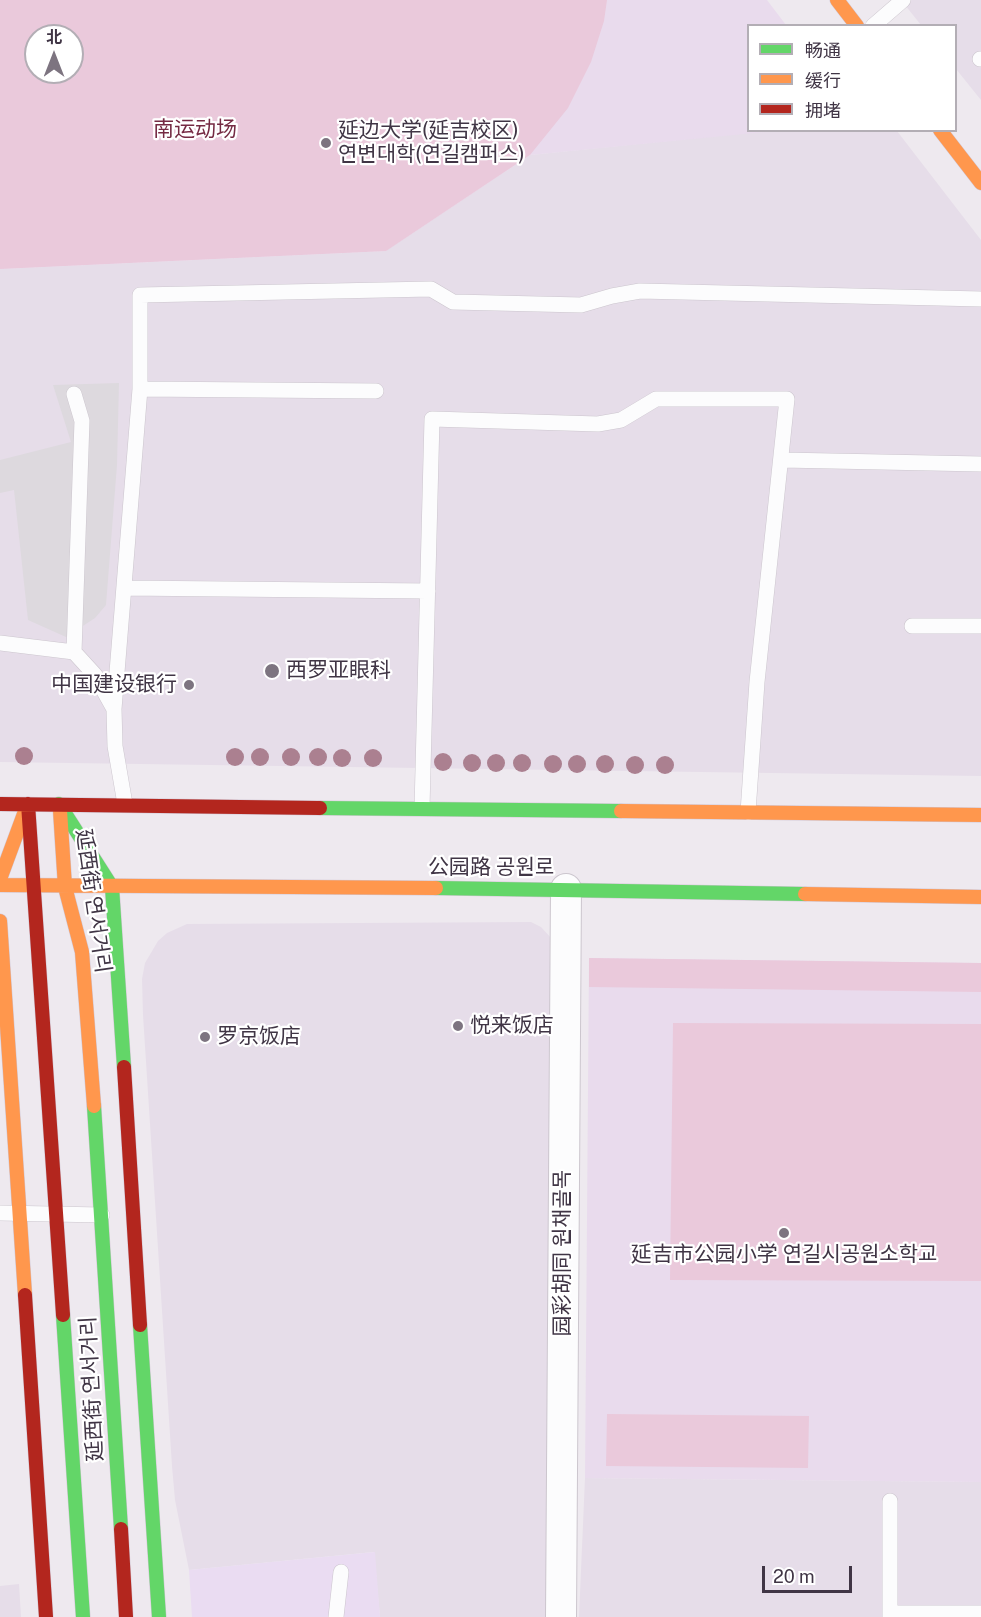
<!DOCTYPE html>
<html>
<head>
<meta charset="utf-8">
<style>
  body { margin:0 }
  #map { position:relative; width:981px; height:1617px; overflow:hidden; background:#eee9ef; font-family:"Public Sans","Noto Sans SC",sans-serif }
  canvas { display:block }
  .legend { position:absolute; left:747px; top:24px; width:210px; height:108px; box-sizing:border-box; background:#fff; border:2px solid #b3aeb5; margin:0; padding:8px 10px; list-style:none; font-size:18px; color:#403545 }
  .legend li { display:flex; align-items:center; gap:12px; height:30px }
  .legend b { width:30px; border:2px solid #b3aeb5 }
  .north { position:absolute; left:24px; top:24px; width:60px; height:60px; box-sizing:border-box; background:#fff; border:2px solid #b3aeb5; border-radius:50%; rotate:0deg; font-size:16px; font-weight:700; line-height:24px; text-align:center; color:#403545 }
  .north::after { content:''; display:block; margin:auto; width:21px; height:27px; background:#7d7480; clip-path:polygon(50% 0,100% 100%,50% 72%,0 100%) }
  .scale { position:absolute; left:762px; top:1566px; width:90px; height:27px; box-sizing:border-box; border:3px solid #403545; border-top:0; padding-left:8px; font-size:18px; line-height:21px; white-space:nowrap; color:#403545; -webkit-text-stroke:4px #fff; paint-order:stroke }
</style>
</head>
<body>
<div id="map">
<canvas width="981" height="1617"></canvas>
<ul class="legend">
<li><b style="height:8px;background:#63d668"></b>畅通</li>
<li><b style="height:8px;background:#ff974d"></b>缓行</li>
<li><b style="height:8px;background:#b3261e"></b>拥堵</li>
</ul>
<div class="north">北</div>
<div class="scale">20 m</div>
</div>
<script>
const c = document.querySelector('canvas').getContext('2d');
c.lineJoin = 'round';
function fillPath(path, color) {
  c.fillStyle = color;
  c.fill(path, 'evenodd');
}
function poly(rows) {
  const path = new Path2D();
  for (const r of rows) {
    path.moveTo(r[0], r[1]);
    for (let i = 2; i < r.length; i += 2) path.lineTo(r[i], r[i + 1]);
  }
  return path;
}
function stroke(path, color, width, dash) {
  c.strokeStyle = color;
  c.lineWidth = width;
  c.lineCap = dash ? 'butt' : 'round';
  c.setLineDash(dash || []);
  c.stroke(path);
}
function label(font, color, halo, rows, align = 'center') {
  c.font = font + ' "Public Sans","Noto Sans SC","Noto Sans KR",sans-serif';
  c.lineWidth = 4.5;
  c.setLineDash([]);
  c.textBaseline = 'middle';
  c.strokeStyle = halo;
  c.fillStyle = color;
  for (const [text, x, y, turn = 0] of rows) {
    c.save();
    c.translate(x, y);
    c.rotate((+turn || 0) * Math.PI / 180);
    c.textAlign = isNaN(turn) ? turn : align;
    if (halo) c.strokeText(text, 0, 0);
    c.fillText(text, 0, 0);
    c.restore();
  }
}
fillPath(poly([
  [901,0,981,0,981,100,956,69,956,26,921,25],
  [775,130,897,131,981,240,981,776,0,762,0,269,385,251,530,155],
  [531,922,541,927,552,939,549,1617,380,1617,374,1552,189,1570,175,1500,172,1466,143,1015,142,979,145,963,158,941,167,933,187,924],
  [585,1478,981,1482,981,1617,579,1617],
  [19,1584,21,1617,0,1617,0,1586]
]), '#e6dde9');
fillPath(poly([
  [375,1552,380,1617,192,1617,189,1570]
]), '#eadcf2');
fillPath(poly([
  [0,0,767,0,786,25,748,26,748,130,775,131,530,155,386,251,0,269],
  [36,36,72,36,72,72,36,72],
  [589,958,981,963,981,1482,585,1478]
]), '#e9dbed');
fillPath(poly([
  [0,0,607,0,604,21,591,62,568,108,530,155,386,251,0,269],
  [36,36,72,36,72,72,36,72],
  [589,958,981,963,981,992,589,987],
  [673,1023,981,1024,981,1281,670,1280],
  [607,1414,809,1416,808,1468,606,1466]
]), '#eac9db');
fillPath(poly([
  [119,383,117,465,106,605,95,618,66,637,28,620,14,490,0,493,0,460,71,442,53,385]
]), '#ddd9de');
const lane = poly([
  [873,26,903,0],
  [980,59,981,59],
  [140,389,376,391],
  [74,394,82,421,74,652],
  [782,460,981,464],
  [124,588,428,591],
  [912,626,981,626],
  [0,643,74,652,95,675,114,709,115,746,125,804],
  [114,709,140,389,140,295,431,289,453,302,581,305,612,296,640,291,981,299],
  [422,808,432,419,598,424,621,420,656,399,787,399,757,682,748,812],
  [0,1213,102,1215],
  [890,1613,981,1613],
  [336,1617,341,1572],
  [890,1617,890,1501]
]);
const street = poly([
  [561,1617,566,889]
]);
const fast = poly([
  [59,804,112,887,124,1067],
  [320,808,621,811],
  [436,888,805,894],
  [94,1106,121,1529],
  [63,1315,83,1617],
  [140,1325,159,1617]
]);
const slow = poly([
  [837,0,857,26],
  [940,130,981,183],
  [60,810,65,887,82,952,94,1106],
  [621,811,981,815],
  [0,879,24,814],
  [0,885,436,888],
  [805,894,981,897],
  [0,921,25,1295]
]);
const jam = poly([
  [0,804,320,808],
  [28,804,63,1315],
  [124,1067,140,1325],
  [25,1295,46,1617],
  [121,1529,126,1617]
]);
stroke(lane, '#ccc6ce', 16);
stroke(street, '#ccc6ce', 32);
stroke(fast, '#d1c6d4', 15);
stroke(slow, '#d1c6d4', 15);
stroke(jam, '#d1c6d4', 15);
stroke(lane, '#fcfcfd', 15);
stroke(street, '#fcfcfd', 30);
stroke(fast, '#63d668', 14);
stroke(slow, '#ff974d', 14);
stroke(jam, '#b3261e', 14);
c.fillStyle = '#ab8090';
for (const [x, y] of [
  [24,756],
  [235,757],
  [260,757],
  [291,757],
  [318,757],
  [342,758],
  [373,758],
  [443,762],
  [472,763],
  [496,763],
  [522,763],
  [553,764],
  [577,764],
  [605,764],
  [635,765],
  [665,765]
]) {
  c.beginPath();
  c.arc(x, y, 9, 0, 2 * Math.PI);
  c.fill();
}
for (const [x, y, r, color] of [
  [326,143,6,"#7d7480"],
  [272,671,8,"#7d7480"],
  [189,685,6,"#7d7480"],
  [458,1026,6,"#7d7480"],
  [205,1037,6,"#7d7480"],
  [784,1233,6,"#7d7480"]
]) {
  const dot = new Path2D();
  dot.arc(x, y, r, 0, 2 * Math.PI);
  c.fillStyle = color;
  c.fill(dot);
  stroke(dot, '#fff', 2);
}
label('21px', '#752a43', '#fff', [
  ["南运动场",195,130]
]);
label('21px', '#403545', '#fff', [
  ["延边大学(延吉校区)",338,131],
  ["연변대학(연길캠퍼스)",338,155],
  ["西罗亚眼科",286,671],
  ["中国建设银行",177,685,"right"],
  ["悦来饭店",470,1026],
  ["罗京饭店",217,1037],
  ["延吉市公园小学 연길시공원소학교",784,1255,"center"]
], 'left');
label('21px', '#403545', '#fff', [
  ["公园路 공원로",491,868],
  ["延西街 연서거리",93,901,82],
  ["园彩胡同 원채골목",563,1253,-90],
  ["延西街 연서거리",92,1389,-93]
]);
</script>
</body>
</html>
